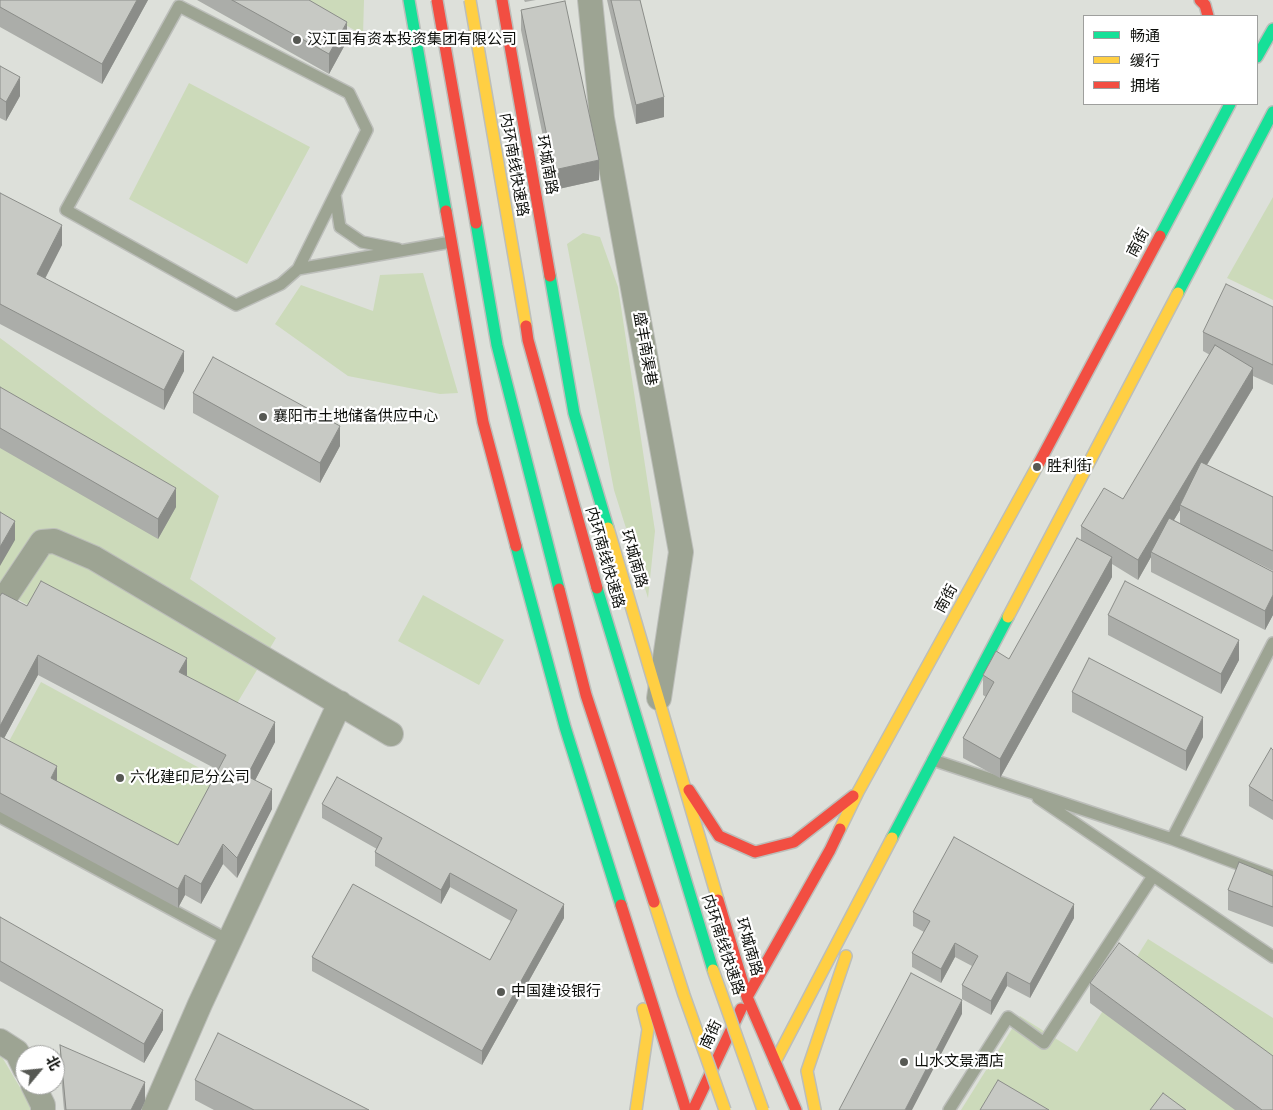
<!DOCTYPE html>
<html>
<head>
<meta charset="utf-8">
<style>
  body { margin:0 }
  #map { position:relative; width:1273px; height:1110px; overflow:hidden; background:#dde0da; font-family:"Nunito Sans","Noto Sans SC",sans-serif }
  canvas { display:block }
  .legend { position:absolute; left:1083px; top:15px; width:175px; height:90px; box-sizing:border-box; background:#fff; border:1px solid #9e9f9d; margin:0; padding:6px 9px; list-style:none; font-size:15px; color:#0d0f0b }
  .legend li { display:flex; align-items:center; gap:10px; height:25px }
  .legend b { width:25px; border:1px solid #9e9f9d }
  .north { position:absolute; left:15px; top:1045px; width:50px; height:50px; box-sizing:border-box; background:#fff; border:1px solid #9e9f9d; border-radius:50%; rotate:62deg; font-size:14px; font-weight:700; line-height:20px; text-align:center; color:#0d0f0b }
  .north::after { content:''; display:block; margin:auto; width:18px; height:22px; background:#565853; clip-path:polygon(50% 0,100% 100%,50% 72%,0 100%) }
</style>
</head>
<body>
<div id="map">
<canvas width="1273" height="1110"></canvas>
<ul class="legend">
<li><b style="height:6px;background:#16e098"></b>畅通</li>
<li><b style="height:6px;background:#ffcf43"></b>缓行</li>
<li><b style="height:6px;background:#f24e42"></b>拥堵</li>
</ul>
<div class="north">北</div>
</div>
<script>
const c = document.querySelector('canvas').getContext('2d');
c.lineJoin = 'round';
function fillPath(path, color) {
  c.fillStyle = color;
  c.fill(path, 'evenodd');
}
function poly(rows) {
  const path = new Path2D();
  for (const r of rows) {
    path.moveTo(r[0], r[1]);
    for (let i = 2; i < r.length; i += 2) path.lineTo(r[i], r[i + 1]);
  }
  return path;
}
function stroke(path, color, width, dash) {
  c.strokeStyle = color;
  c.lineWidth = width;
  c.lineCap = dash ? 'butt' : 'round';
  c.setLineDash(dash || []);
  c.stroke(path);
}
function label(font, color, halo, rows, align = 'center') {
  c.font = font + ' "Nunito Sans","Noto Sans SC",sans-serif';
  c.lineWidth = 4.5;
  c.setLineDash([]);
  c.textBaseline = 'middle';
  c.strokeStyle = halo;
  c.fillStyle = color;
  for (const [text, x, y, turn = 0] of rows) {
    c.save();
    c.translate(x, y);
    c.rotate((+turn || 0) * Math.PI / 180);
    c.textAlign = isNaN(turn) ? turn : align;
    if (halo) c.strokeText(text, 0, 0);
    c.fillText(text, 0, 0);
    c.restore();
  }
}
fillPath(poly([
  [302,0,364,0,363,35],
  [189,83,310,147,247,264,129,199],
  [1273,197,1273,300,1227,278],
  [583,233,600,237,618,287,655,531,648,598,614,490,567,244],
  [423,273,458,393,440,394,348,376,275,324,301,285,373,311,380,275],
  [0,338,101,413,219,496,190,579,276,638,227,720,0,589],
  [423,595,504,640,479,685,398,641],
  [41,682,216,777,175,853,0,758],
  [1148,939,1273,1018,1273,1110,961,1110,1020,1016,1077,1052],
  [0,1056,2,1057,31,1106,31,1110,0,1110]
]), '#ccdaba');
const lane = poly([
  [335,195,340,227,362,242,398,249],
  [298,269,367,130,349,93,179,6,66,210,236,305,281,284,298,269,451,242],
  [933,760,1172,839,1273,877],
  [1038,798,1273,957],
  [0,817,230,941],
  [1172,839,1273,643],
  [949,1110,1008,1017,1044,1043,1153,876]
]);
const street = poly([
  [590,0,602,118,681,552,659,698],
  [0,605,42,542,54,541,94,558,391,734],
  [0,1041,17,1052,25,1069],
  [33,1085,43,1105,43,1110],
  [154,1110,200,1004,340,703]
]);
const fast = poly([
  [409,0,446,211],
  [1257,57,1273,29],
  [1160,236,1230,104],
  [550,276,574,413,608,528],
  [1178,293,1273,112],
  [516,546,565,727,621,905],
  [892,838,1008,617]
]);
const slow = poly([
  [608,528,718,900],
  [1008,617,1178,293],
  [840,829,858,792,1039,463],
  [775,1062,892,838],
  [636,1110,648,1029,643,1009],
  [815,1110,807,1071,846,956]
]);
const jam = poly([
  [502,0,550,276],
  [1200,0,1205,5,1208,16],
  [446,211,483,422,516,546],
  [1039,463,1160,236],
  [689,790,719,836,755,852,794,842,853,796],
  [718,900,747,997,796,1110],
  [621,905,686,1110],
  [747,997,830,850,840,829],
  [693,1110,741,1009]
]);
stroke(lane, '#bcbeba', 14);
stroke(street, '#bcbeba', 26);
stroke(fast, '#bcbeba', 14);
stroke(slow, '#bcbeba', 14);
stroke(jam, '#bcbeba', 14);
stroke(lane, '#9da493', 11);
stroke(street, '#9da493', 24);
stroke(fast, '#16e098', 11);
stroke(slow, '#ffcf43', 11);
stroke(jam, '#f24e42', 11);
const fastBridge = poly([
  [476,223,497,345,559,589],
  [597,588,713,970]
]);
const slowBridge = poly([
  [470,0,526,326],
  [654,902,684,995,725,1110],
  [713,970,763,1110]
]);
const jamBridge = poly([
  [437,0,476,223],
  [526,326,528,340,597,588],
  [559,589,586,695,654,902]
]);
stroke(fastBridge, '#bcbeba', 14, []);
stroke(slowBridge, '#bcbeba', 14, []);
stroke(jamBridge, '#bcbeba', 14, []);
stroke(fastBridge, '#16e098', 11);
stroke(slowBridge, '#ffcf43', 11);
stroke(jamBridge, '#f24e42', 11);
fillPath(poly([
  [0,0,148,0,102,84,0,27],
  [197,0,309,0,347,41,329,74],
  [524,0,536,0,525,2],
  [607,0,640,0,664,117,636,124],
  [521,10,599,180,554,190,521,30],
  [0,66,20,96,6,121,0,118],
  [0,193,62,245,45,279,184,371,164,410,0,324],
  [1273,307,1273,385,1253,376,1253,388,1207,465,1273,497,1273,571,1239,554,1273,572,1273,615,1265,630,1151,572,1151,557,1138,580,1112,564,1112,577,1000,778,963,758,963,738,986,697,983,695,983,675,1009,659,1081,540,1081,526,1123,499,1210,355,1203,351,1203,332],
  [1180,510,1180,523,1174,520],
  [0,387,176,507,158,539,0,448],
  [193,393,340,446,320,483,193,413],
  [0,596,27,606,187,676,275,742,255,780,272,809,237,878,223,864,201,904,185,895,178,908,0,812],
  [38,675,218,770,178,845,57,781,4,738],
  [1108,615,1239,660,1221,694,1108,635],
  [1072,692,1203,737,1186,771,1072,712],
  [1273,750,1273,820,1249,806,1249,786],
  [322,804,564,918,482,1065,312,971,312,957,490,960,511,921,450,887,441,904,375,866,375,852,377,849,322,818],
  [1273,876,1273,927,1228,910,1228,890],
  [913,912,1074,918,1030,998,1007,986,991,1015,962,999,962,985,972,966,955,957,941,983,912,967,912,953,924,932,913,926],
  [0,917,163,1030,144,1063,0,981],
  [1090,983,1273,1110,1235,1110,1090,1003],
  [60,1045,145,1101,141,1110,64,1110,60,1065],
  [195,1080,369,1110,214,1110,195,1100]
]), '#abada9');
fillPath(poly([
  [137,0,148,0,102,84,102,64],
  [347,22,347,41,329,74,329,54],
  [20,77,20,96,6,121,6,102],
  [664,97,664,117,636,124,636,105],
  [599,160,599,180,554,190,554,170],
  [62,225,62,245,37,294,37,274],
  [184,351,184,371,164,410,164,390],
  [1253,368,1253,388,1182,506,1180,505,1180,510,1154,553,1151,552,1151,557,1138,580,1138,560],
  [340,426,340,446,320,483,320,463],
  [176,488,176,507,158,539,158,519],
  [15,521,15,540,0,566,0,547],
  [1112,557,1112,577,1000,778,1000,759],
  [1273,595,1273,615,1265,630,1265,611],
  [1239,640,1239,660,1221,694,1221,674],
  [38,655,38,675,0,746,0,726],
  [187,658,187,678,179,672],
  [1203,717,1203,737,1186,771,1186,751],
  [275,722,275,742,247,796,247,776],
  [57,766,57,786,51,778],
  [272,789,272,809,237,878,237,858],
  [223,844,223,864,201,904,201,884],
  [450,873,450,887,441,904,441,890],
  [185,875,185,895,178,908,178,889],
  [564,904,564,918,482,1065,482,1051],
  [1074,904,1074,918,1030,998,1030,984],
  [955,943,955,957,941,983,941,969],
  [1007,972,1007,986,991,1015,991,1001],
  [962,1000,962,1014,912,1110,905,1110],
  [163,1010,163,1030,144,1063,144,1044],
  [145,1082,145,1101,141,1110,131,1110]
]), '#8b8d89');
const building = poly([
  [0,0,137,0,102,64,0,7,0,0],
  [232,0,309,0,347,22,329,54,232,0],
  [611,0,640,0,664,97,636,105,611,0],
  [565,1,599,160,554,170,521,10,565,1],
  [0,66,20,77,6,102,0,98,0,66],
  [0,193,62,225,37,274,184,351,164,390,0,304,0,193],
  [1226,284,1273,307,1273,365,1203,332,1226,284],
  [1215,345,1253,368,1138,560,1081,526,1104,488,1123,499,1215,345],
  [213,357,340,426,320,463,193,393,213,357],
  [0,387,176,488,158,519,0,428,0,387],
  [1201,462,1273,497,1273,551,1180,505,1201,462],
  [0,512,15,521,0,547,0,512],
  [1169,518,1273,572,1273,595,1265,611,1151,552,1169,518],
  [1077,538,1112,557,1000,759,963,738,994,682,983,675,996,651,1009,659,1077,538],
  [41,581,187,658,179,672,275,722,247,776,272,789,237,858,223,844,201,884,185,875,178,889,0,793,0,736,57,766,51,778,178,845,226,755,38,655,0,726,0,596,2,593,27,606,41,581],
  [1125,581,1239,640,1221,674,1108,615,1125,581],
  [1089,658,1203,717,1186,751,1072,692,1089,658],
  [1271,748,1273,750,1273,801,1249,786,1271,748],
  [337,777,564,904,482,1051,312,957,353,884,490,960,517,910,450,873,441,890,375,852,382,838,322,804,337,777],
  [954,837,1074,904,1030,984,1007,972,991,1001,962,985,978,956,955,943,941,969,912,953,930,921,913,912,954,837],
  [1239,862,1273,876,1273,907,1228,890,1239,862],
  [0,917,163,1010,144,1044,0,961,0,917],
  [1119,943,1273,1056,1273,1110,1262,1110,1090,983,1119,943],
  [911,973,962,1000,905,1110,839,1110,911,973],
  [218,1033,369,1110,254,1110,195,1080,218,1033],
  [60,1045,145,1082,131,1110,66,1110,60,1045],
  [998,1080,1049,1110,980,1110,998,1080],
  [1163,1093,1186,1110,1150,1110,1163,1093]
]);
fillPath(building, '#c7c9c4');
stroke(building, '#8b8d89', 1);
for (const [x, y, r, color] of [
  [297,40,5,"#565853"],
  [263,417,5,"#565853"],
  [1037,467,5,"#565853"],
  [120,778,5,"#565853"],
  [501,992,5,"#565853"],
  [904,1062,5,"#565853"]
]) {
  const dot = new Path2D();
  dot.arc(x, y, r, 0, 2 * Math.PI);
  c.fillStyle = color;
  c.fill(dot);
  stroke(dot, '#fff', 2);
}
label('15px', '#0d0f0b', '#fff', [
  ["汉江国有资本投资集团有限公司",307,40],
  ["襄阳市土地储备供应中心",273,417],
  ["胜利街",1047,467],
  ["六化建印尼分公司",130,778],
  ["中国建设银行",511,992],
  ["山水文景酒店",914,1062]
], 'left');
label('15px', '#0d0f0b', '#fff', [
  ["内环南线快速路",513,165,80],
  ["环城南路",546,165,80],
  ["南街",1139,243,-62],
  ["盛丰南渠巷",644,349,80],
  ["内环南线快速路",604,558,74],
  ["环城南路",633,559,74],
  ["南街",947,599,-61],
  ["内环南线快速路",722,945,72],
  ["环城南路",748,947,74],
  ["南街",712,1035,-65]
]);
</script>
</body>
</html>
